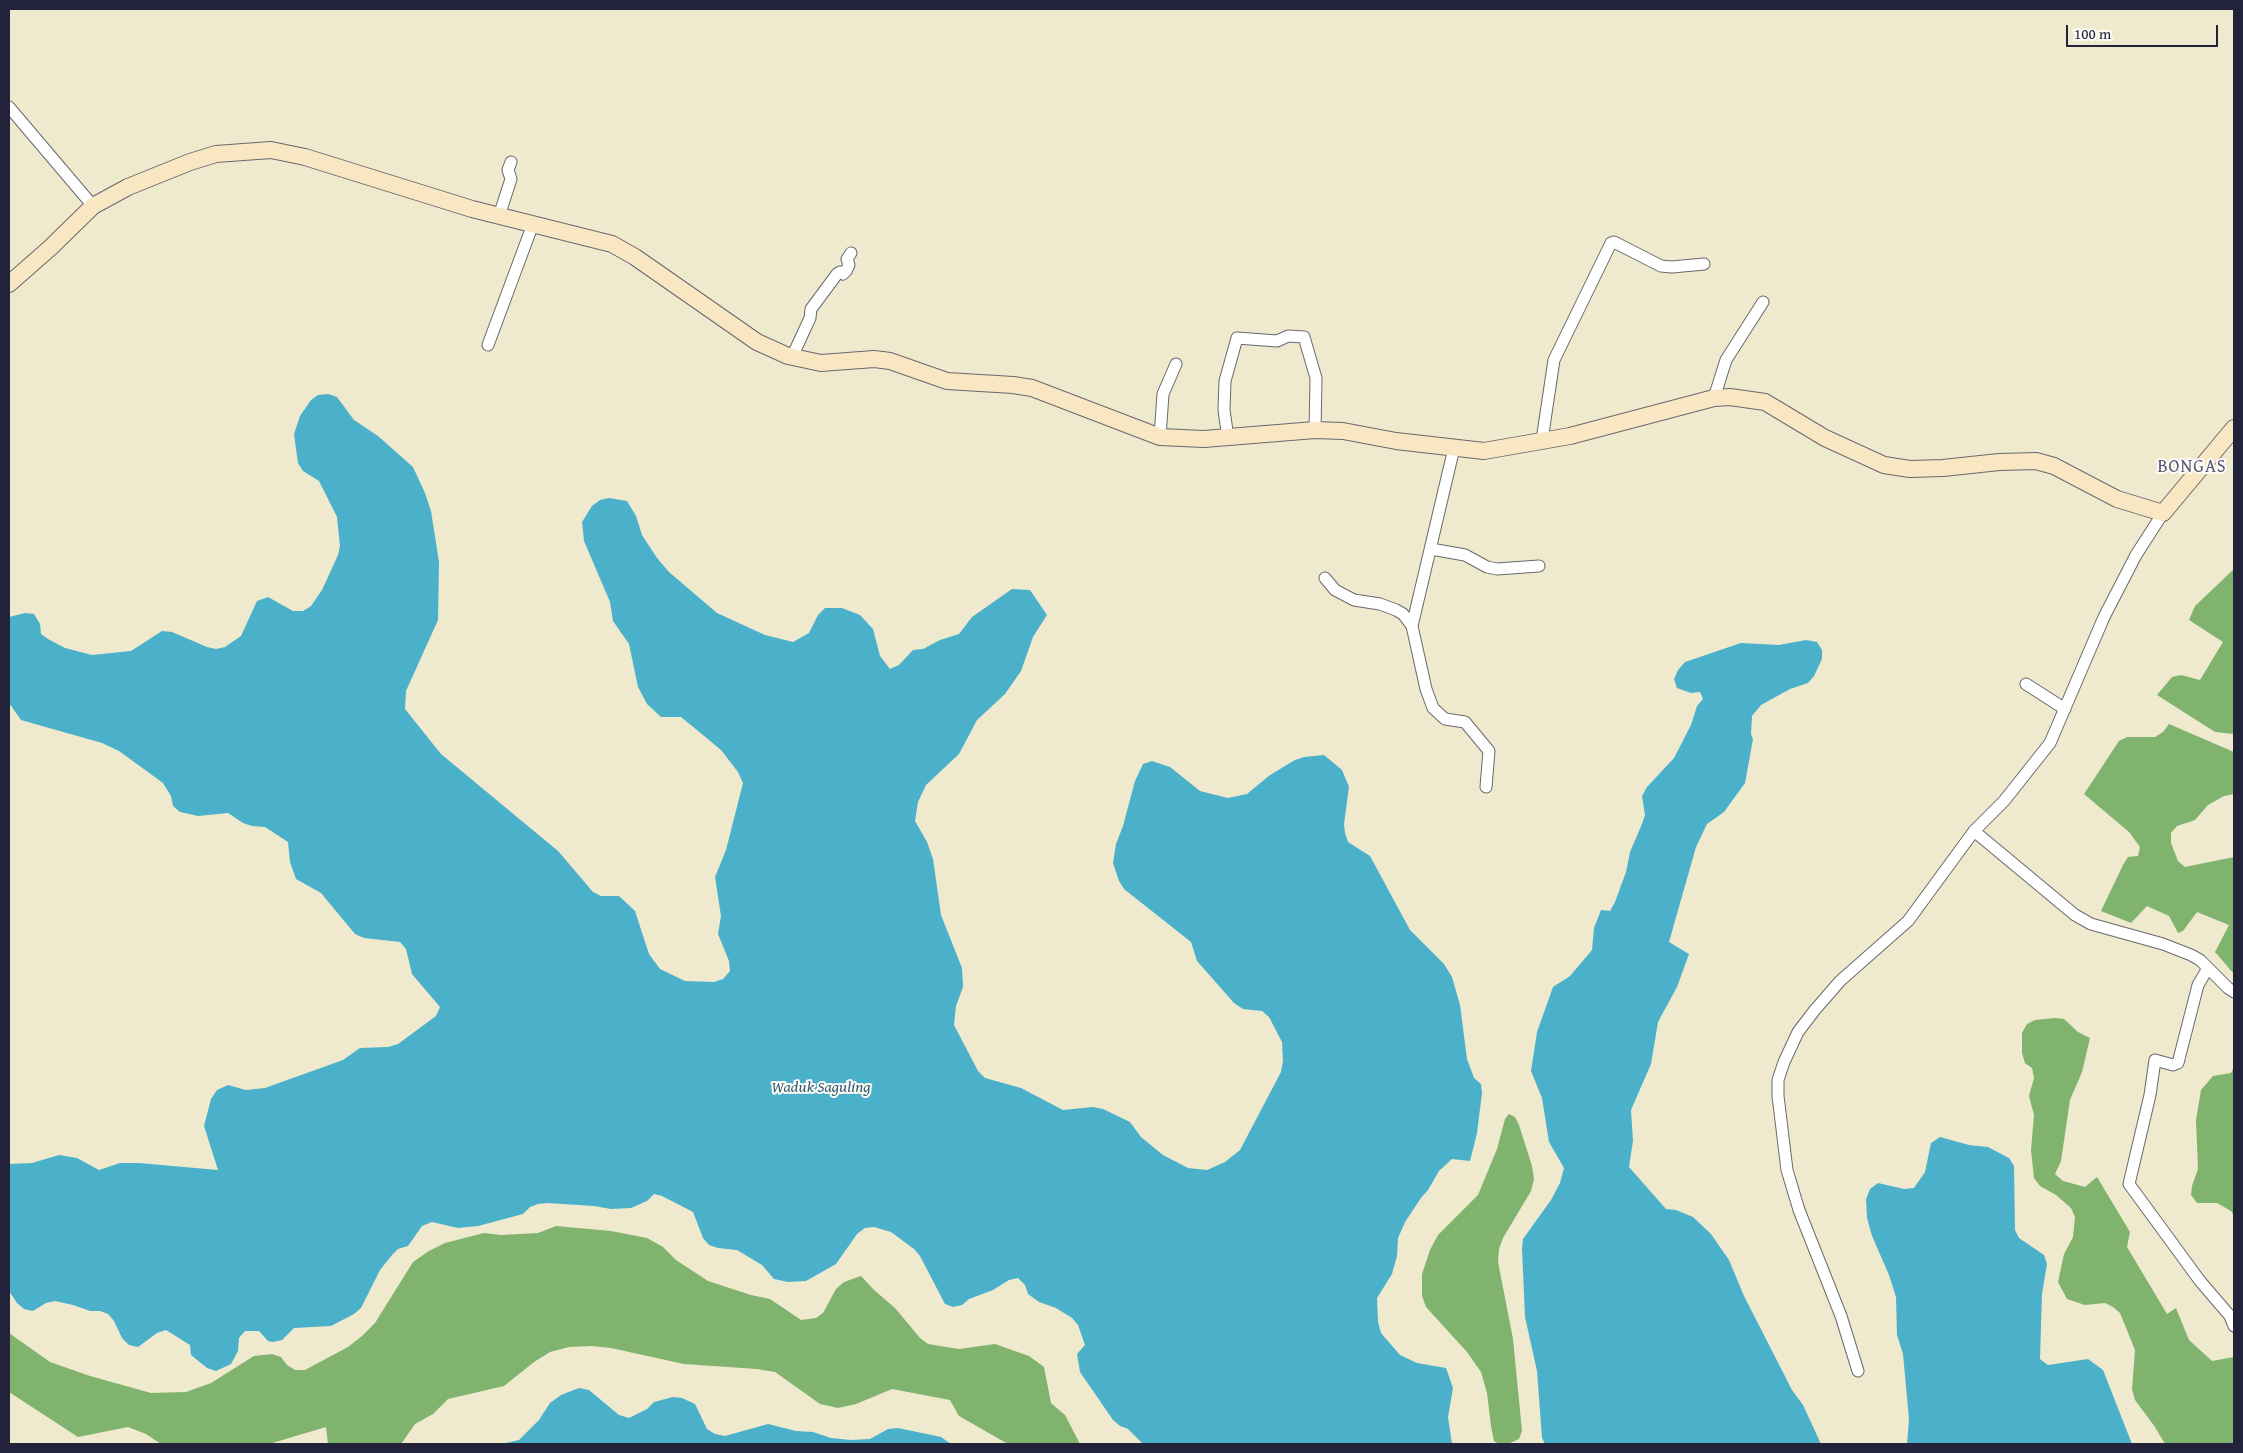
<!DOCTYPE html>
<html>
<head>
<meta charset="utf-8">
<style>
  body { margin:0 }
  #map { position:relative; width:2243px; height:1453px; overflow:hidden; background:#efe9ce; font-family:"Gentium Book Plus",serif }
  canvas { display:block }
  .frame { position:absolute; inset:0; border:10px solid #22223b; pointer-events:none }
  .scale { position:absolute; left:2066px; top:25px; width:152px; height:22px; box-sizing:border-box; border:2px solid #22223b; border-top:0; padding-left:6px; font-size:15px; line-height:18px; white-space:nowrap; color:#22223b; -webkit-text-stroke:4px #fdfcf7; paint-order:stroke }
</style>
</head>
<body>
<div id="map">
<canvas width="2243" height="1453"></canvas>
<div class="frame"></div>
<div class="scale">100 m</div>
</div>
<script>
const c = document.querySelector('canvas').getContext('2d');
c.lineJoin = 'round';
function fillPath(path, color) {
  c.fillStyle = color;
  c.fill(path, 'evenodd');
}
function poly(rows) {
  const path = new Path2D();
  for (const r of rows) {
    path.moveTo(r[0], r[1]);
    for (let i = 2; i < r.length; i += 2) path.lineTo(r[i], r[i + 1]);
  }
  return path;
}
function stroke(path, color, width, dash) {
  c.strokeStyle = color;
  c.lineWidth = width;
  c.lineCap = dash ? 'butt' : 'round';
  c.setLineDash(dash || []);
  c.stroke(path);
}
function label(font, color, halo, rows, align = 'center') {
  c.font = font + ' "Gentium Book Plus",serif';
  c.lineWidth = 4;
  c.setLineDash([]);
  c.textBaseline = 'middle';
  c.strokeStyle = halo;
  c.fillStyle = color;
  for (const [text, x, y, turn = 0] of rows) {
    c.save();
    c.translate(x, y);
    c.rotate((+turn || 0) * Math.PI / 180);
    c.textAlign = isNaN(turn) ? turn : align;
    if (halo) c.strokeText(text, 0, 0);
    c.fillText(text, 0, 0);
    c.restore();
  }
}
fillPath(poly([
  [2234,569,2234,734,2215,732,2157,695,2172,677,2181,675,2200,680,2223,642,2189,620,2195,606],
  [2169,724,2234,752,2234,794,2224,796,2208,805,2195,820,2177,826,2171,833,2171,843,2178,861,2185,867,2234,857,2234,974,2215,952,2229,925,2197,912,2183,931,2178,933,2169,916,2147,906,2131,923,2101,911,2123,865,2128,857,2138,856,2140,847,2129,832,2084,794,2119,741,2127,737,2155,737,2163,732],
  [2055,1018,2064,1019,2078,1032,2090,1038,2082,1072,2070,1100,2061,1161,2055,1174,2063,1181,2085,1187,2097,1177,2130,1232,2127,1247,2167,1314,2176,1308,2189,1340,2212,1361,2234,1357,2234,1444,2165,1444,2155,1427,2135,1400,2132,1389,2135,1350,2120,1313,2113,1307,2105,1303,2085,1305,2067,1299,2058,1282,2064,1254,2073,1237,2075,1217,2071,1208,2056,1195,2040,1186,2034,1178,2031,1150,2034,1115,2029,1096,2034,1078,2032,1068,2025,1063,2022,1053,2022,1033,2027,1024,2035,1020],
  [2234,1067,2234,1216,2231,1211,2217,1203,2197,1203,2191,1195,2192,1186,2198,1169,2196,1120,2201,1090,2213,1076,2231,1073],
  [1509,1114,1515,1117,1519,1125,1532,1166,1534,1179,1531,1191,1503,1238,1499,1249,1498,1262,1513,1339,1522,1431,1519,1439,1508,1444,1499,1444,1494,1441,1491,1426,1487,1393,1481,1372,1467,1352,1426,1307,1422,1296,1422,1274,1430,1250,1438,1235,1478,1195,1497,1149,1505,1119],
  [556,1226,611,1231,647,1238,663,1247,676,1260,708,1281,751,1295,770,1299,801,1320,816,1318,823,1313,836,1289,844,1282,861,1276,874,1290,895,1308,920,1338,928,1344,959,1349,995,1344,1029,1356,1044,1367,1051,1403,1065,1415,1080,1444,1008,1444,959,1416,950,1400,892,1389,856,1404,838,1408,820,1404,775,1372,757,1369,684,1364,611,1348,592,1346,569,1347,550,1352,534,1362,504,1386,448,1399,433,1414,415,1424,401,1444,328,1444,326,1427,269,1444,161,1444,146,1434,128,1427,78,1437,9,1392,9,1333,50,1362,90,1376,151,1393,186,1392,211,1383,254,1356,272,1354,281,1357,287,1365,295,1370,305,1370,348,1347,362,1336,375,1323,413,1262,429,1251,445,1243,484,1233,501,1235,538,1233]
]), '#7fb36e');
fillPath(poly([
  [328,394,337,397,354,420,378,436,413,467,425,493,431,511,439,562,438,620,406,691,405,709,441,754,558,851,593,892,601,896,619,896,635,911,649,954,660,969,685,981,714,982,723,979,730,971,729,961,718,934,721,916,715,877,726,850,743,783,738,772,721,750,703,735,681,717,661,717,647,704,638,687,629,644,613,621,610,602,584,541,582,522,592,506,600,500,609,498,627,501,636,516,642,535,657,558,669,572,717,613,765,635,793,642,809,633,818,615,825,608,842,608,860,615,873,629,880,656,890,669,899,665,913,650,923,649,940,640,959,634,972,617,1012,589,1030,590,1047,615,1033,637,1021,671,1005,694,977,720,959,754,926,785,918,802,915,821,927,842,933,859,941,915,962,968,963,987,956,1006,954,1025,978,1071,985,1078,1021,1088,1063,1110,1093,1107,1103,1109,1130,1122,1141,1137,1163,1155,1188,1168,1207,1170,1225,1162,1240,1150,1281,1072,1283,1061,1282,1042,1269,1017,1262,1011,1243,1009,1234,1003,1197,961,1191,942,1124,889,1119,881,1113,863,1116,844,1123,826,1135,781,1143,764,1152,761,1170,767,1200,791,1228,798,1247,794,1270,775,1295,760,1304,757,1324,755,1342,770,1349,787,1344,824,1345,833,1348,842,1370,856,1410,930,1444,964,1452,977,1460,1005,1467,1059,1474,1078,1481,1084,1482,1093,1477,1133,1470,1161,1452,1159,1439,1171,1428,1190,1421,1198,1405,1222,1398,1238,1397,1256,1392,1274,1377,1298,1378,1322,1381,1333,1400,1355,1417,1363,1446,1368,1453,1388,1448,1417,1452,1444,1143,1444,1128,1429,1120,1426,1113,1420,1080,1372,1077,1354,1085,1345,1078,1325,1072,1318,1056,1308,1039,1302,1028,1294,1025,1285,1018,1278,1009,1280,993,1290,969,1299,962,1305,953,1307,945,1304,920,1256,914,1249,891,1232,874,1227,865,1228,857,1234,836,1264,806,1281,788,1282,774,1279,762,1265,737,1250,718,1248,709,1245,703,1238,693,1212,662,1196,654,1194,647,1201,631,1208,611,1209,594,1206,547,1203,538,1204,530,1207,523,1214,478,1226,458,1228,432,1222,422,1226,408,1246,398,1249,392,1255,380,1270,361,1308,354,1314,331,1326,294,1328,282,1340,273,1342,268,1341,259,1331,245,1331,239,1338,238,1351,231,1364,216,1371,207,1368,191,1355,190,1345,166,1330,157,1333,138,1347,129,1345,122,1338,114,1321,108,1314,100,1311,90,1311,73,1305,55,1301,46,1303,33,1311,24,1309,17,1303,9,1291,9,1164,32,1163,59,1155,77,1158,99,1170,120,1163,139,1163,218,1170,204,1126,211,1099,217,1090,228,1085,246,1090,265,1088,343,1060,360,1048,388,1047,398,1044,436,1016,440,1007,412,974,406,949,400,942,364,938,355,934,321,893,296,879,290,862,288,842,265,827,252,826,243,823,228,813,198,816,180,812,173,806,171,796,163,783,119,751,102,743,21,720,9,703,9,617,25,613,34,614,40,624,41,634,48,639,65,648,92,655,131,651,162,631,172,632,207,647,216,649,225,647,241,636,257,601,268,597,293,611,303,611,311,606,322,590,338,555,340,546,337,517,319,481,303,471,298,463,294,434,300,416,311,400,318,395],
  [1806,640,1817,642,1822,650,1822,659,1814,676,1808,683,1790,689,1761,705,1752,716,1751,734,1753,739,1745,783,1724,812,1707,824,1696,847,1669,942,1689,954,1677,987,1658,1022,1651,1064,1631,1110,1633,1141,1629,1167,1666,1209,1676,1210,1693,1217,1711,1234,1729,1260,1744,1296,1792,1390,1803,1405,1821,1444,1545,1444,1542,1438,1537,1371,1525,1317,1522,1248,1523,1239,1551,1200,1560,1183,1564,1168,1549,1142,1542,1098,1531,1071,1537,1032,1553,987,1570,976,1592,950,1594,928,1601,910,1610,911,1615,902,1626,872,1630,852,1642,824,1645,815,1642,796,1647,787,1674,758,1691,725,1697,706,1703,699,1700,692,1691,693,1677,688,1674,679,1678,670,1685,662,1741,643,1779,645],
  [1940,1137,1969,1145,1988,1147,2009,1158,2014,1166,2015,1230,2019,1238,2044,1255,2047,1264,2042,1294,2040,1359,2048,1365,2088,1359,2103,1370,2132,1444,1907,1444,1909,1419,1903,1354,1897,1335,1896,1297,1889,1275,1872,1236,1867,1218,1866,1199,1870,1189,1878,1183,1904,1189,1914,1188,1925,1172,1931,1143],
  [579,1388,589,1390,619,1415,629,1418,647,1409,654,1402,673,1397,682,1398,695,1404,707,1429,715,1434,725,1436,768,1424,796,1431,813,1432,831,1438,851,1440,870,1439,888,1429,898,1428,941,1437,951,1444,501,1444,519,1440,539,1420,550,1403,561,1395]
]), '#4bb1ca');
const minor = poly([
  [9,107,93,206],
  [499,216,511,179,508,170,511,162],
  [488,345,533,224],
  [792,357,810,318,811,309,837,274,840,272,843,274,846,271,849,265,847,259,851,253],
  [1714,398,1726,360,1763,302],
  [1160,437,1163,394,1176,364],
  [1228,438,1224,410,1225,381,1237,338,1277,341,1288,336,1304,337,1316,378,1315,430],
  [1542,440,1554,360,1611,243,1614,242,1661,266,1672,267,1704,264],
  [1454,448,1412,626,1426,689,1433,708,1445,719,1465,722,1489,751,1486,787],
  [1431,549,1465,555,1487,567,1497,569,1539,566],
  [1325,578,1335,590,1354,600,1380,604,1396,610,1403,614,1412,626],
  [2026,684,2065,709],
  [1974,831,2075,915,2091,924,2163,944,2191,955,2200,960,2228,988,2234,992],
  [2208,968,2198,985,2178,1063,2173,1065,2155,1060,2150,1095,2129,1184,2200,1281,2230,1316,2234,1326],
  [1858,1371,1841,1316,1799,1210,1787,1170,1778,1096,1778,1080,1784,1062,1798,1032,1814,1011,1840,981,1908,921,1974,831,2004,801,2050,743,2104,617,2136,555,2163,513]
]);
const secondary = poly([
  [9,284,50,248,93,206,128,187,190,162,216,154,271,150,305,157,472,209,612,244,635,257,757,342,788,356,821,363,874,359,890,361,947,381,1013,385,1032,388,1160,437,1204,439,1315,430,1343,431,1396,441,1484,451,1570,436,1714,398,1730,397,1765,402,1825,438,1884,465,1910,469,1943,468,1999,462,2036,461,2054,466,2117,499,2163,513,2234,428]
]);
stroke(minor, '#6a686e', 13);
stroke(secondary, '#6a686e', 18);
stroke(minor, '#fff', 11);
stroke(secondary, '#f9e7c3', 16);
label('italic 16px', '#325b74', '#fdfcf7', [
  ["Waduk Saguling",821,1088]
]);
c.letterSpacing = '1px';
label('18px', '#585576', '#fdfcf7', [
  ["BONGAS",2192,467]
]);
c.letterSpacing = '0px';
</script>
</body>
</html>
